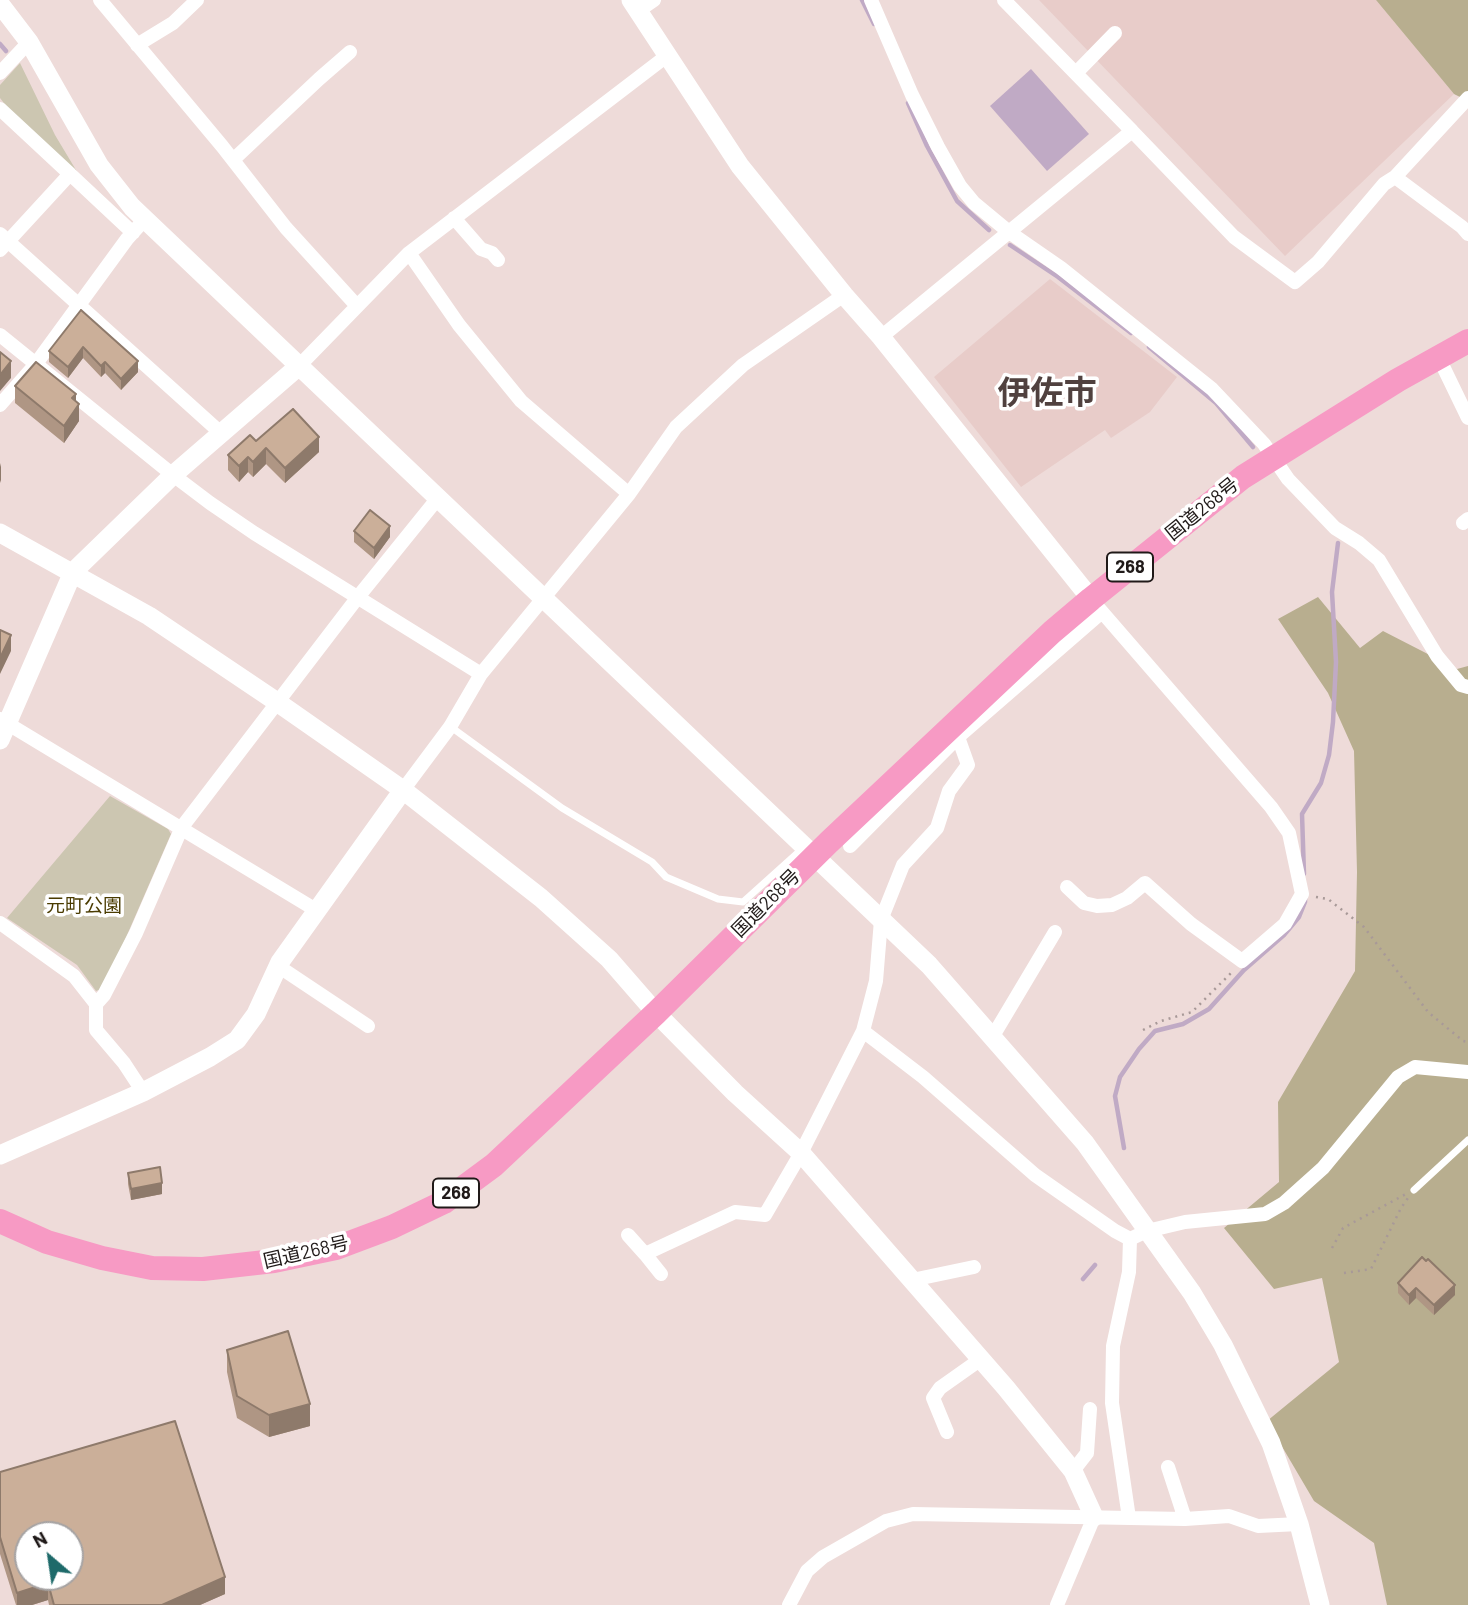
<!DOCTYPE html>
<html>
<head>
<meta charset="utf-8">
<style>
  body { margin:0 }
  #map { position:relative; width:1468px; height:1605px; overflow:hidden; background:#eedbd9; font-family:Barlow,sans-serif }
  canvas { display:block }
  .north { position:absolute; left:14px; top:1521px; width:70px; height:70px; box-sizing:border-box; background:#fff; border:2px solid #a6a3a3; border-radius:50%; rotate:331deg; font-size:19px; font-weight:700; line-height:28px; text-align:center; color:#201a19 }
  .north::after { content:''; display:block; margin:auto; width:24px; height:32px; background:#1e6a6a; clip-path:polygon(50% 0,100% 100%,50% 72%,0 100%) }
</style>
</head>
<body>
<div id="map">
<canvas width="1468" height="1605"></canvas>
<div class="north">N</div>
</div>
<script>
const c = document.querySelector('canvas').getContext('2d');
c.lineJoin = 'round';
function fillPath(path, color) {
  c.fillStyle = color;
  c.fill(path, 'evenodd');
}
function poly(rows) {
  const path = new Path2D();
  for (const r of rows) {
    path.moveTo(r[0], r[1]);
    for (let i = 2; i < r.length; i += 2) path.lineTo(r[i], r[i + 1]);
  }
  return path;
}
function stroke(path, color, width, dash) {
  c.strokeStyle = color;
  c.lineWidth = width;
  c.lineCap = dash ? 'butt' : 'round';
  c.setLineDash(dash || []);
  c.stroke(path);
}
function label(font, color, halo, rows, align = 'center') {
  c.font = font + ' Barlow,"Noto Sans JP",sans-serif';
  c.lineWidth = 7;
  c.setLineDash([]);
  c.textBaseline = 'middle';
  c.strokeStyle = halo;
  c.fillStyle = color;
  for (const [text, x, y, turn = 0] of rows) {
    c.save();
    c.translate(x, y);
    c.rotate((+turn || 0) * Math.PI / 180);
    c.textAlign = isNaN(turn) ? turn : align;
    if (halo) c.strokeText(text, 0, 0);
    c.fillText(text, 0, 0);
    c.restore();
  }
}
fillPath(poly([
  [1039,0,1376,0,1454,94,1285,256],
  [1050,279,1177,377,1150,412,1111,438,1105,430,1021,487,934,377]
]), '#e8ccc9');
fillPath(poly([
  [20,63,55,135,79,175,14,116,0,98,0,85],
  [110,796,168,829,171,834,104,988,96,991,77,965,7,918]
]), '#ccc6b1');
fillPath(poly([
  [1376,0,1468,0,1468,101,1454,94],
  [1318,597,1360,648,1383,631,1457,669,1468,666,1468,1605,1387,1605,1374,1543,1314,1501,1267,1421,1339,1362,1322,1278,1274,1289,1224,1228,1279,1182,1278,1102,1355,971,1357,872,1354,751,1328,693,1278,619]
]), '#b8ae8f');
fillPath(poly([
  [1031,69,1089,134,1047,171,990,106]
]), '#c0aac5');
stroke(poly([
  [862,0,874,24],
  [0,44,6,51],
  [908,103,927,146,957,201,989,230],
  [1010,245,1058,277,1131,333],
  [1149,347,1216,403,1253,447],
  [1304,874,1302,814,1321,783,1329,755,1333,722,1336,662,1332,592,1338,543],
  [1124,1148,1115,1096,1120,1077,1139,1049,1155,1031,1183,1024,1209,1009,1244,970,1284,935,1299,917,1305,902,1305,897],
  [1083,1279,1095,1265]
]), '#c0aac5', 4.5);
stroke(poly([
  [1316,897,1328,899,1364,927,1428,1012,1463,1041,1468,1042],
  [1143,1030,1161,1021,1192,1012,1233,971],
  [1332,1248,1343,1228,1406,1194],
  [1344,1273,1371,1269,1401,1208,1408,1198]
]), '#a89998', 2.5, [2, 5]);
stroke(poly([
  [451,727,562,808,652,862,666,877,718,899,743,902,803,848],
  [1414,1190,1468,1140]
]), '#fff', 7);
stroke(poly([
  [100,0,222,146,286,228,357,306],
  [871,0,912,95,938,147,960,186,974,203,1009,232,1061,268,1212,389,1264,444,1288,479,1335,528,1359,543,1379,560,1437,656,1461,685,1468,687],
  [1004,0,1132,131],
  [638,11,654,0],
  [137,45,173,23,197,0],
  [0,73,29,42],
  [1076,73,1115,33],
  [0,109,70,174],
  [233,160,319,79,350,52],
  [1395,177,1468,98],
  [454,218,481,249,492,253,498,260],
  [0,234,222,434],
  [0,250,70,174,133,233],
  [409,253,459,325,521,401,629,494],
  [0,335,173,475,210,503,254,533,481,674],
  [881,337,1132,131,1234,237,1295,282,1318,262,1384,184,1395,177,1462,227,1468,234],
  [1438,356,1468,418],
  [299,366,409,253,668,55],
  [0,405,35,365,127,239,145,219],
  [1463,523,1468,519],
  [0,719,316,910],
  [403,790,450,727,481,674,629,494,676,427,743,365,844,295],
  [850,846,958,737],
  [1067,887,1084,903,1097,906,1112,905,1127,898,1145,883,1191,924,1242,961,1285,924,1302,894,1289,833,1271,807,1096,605],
  [0,923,74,976,96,1004,96,1030,124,1063,143,1092],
  [278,966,368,1026],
  [96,1004,104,995,136,933,182,827,358,597,438,498],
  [863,1031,923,1077,1035,1175,1115,1231,1130,1239],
  [993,1036,1055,932],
  [628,1235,645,1254,735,1212,765,1215,801,1153,863,1031,876,981,881,920,903,865,937,828,949,791,968,765,958,737,1102,612],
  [645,1254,661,1274],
  [912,1280,974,1267],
  [947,1432,933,1398,940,1388,981,1359],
  [1168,1467,1185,1519],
  [1073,1471,1087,1453,1090,1409],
  [1129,1518,1112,1403,1113,1346,1129,1272,1130,1239,1147,1231,1185,1222,1265,1214,1284,1203,1323,1168,1398,1077,1415,1067,1468,1072],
  [789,1605,807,1571,823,1557,886,1521,913,1514,1185,1519,1229,1516,1258,1526,1299,1524],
  [1057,1605,1094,1517]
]), '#fff', 14);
stroke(poly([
  [631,0,740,166,844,295,881,337,1091,599],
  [0,4,29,42,99,165,132,207,929,965,1085,1143,1192,1293,1223,1345,1271,1443,1299,1524,1320,1605],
  [0,533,149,616,277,702,403,790,541,898,609,959,656,1013,735,1093,801,1153,1006,1388,1073,1471,1094,1517],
  [0,740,73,572,173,475,299,366],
  [0,1155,143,1092,210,1057,237,1040,256,1014,280,962,403,790]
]), '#fff', 19);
stroke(poly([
  [0,1221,47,1242,102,1258,152,1268,203,1269,274,1261,336,1248,392,1227,444,1202,494,1165,656,1013,829,842,1052,632,1091,599,1243,477,1398,380,1468,341]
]), '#f79ac4', 24);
fillPath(poly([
  [81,310,138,372,121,390,105,373,101,377,83,358,68,378,49,362,49,351],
  [15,386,76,401,79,421,64,443,15,403],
  [256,441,319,452,285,483,266,464,253,477,248,472,239,482,228,470,228,455],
  [354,531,390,537,374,559,354,542],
  [128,1173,162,1194,131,1200,128,1184],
  [1398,1283,1455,1295,1434,1315,1416,1298,1409,1305,1398,1293],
  [227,1350,310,1426,269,1437,237,1418,227,1372],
  [0,1472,225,1594,200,1605,49,1605,48,1600,32,1605,16,1605,0,1554]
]), '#af9684');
fillPath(poly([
  [83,347,83,358,68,378,68,367],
  [11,361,11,378,0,391,0,375],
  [138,361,138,372,121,390,121,379],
  [105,362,105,373,101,377,101,366],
  [76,394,76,409,79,404,79,421,64,443,64,426,72,398],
  [319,437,319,452,285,483,285,468],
  [266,448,266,464,253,477,253,462],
  [248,457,248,472,239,482,239,466],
  [1,463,1,480,0,483,0,467],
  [390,526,390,537,374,559,374,548],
  [11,635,11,651,0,674,0,658],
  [162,1183,162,1194,131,1200,131,1189],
  [1455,1285,1455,1295,1434,1315,1434,1305],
  [1416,1288,1416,1298,1409,1305,1409,1295],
  [310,1404,310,1426,269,1437,269,1415],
  [225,1577,225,1594,200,1605,162,1605],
  [48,1583,48,1600,32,1605,17,1605,17,1593]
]), '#8e7a6b');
const building = poly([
  [81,310,138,361,121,379,105,362,101,366,83,347,68,367,49,351,81,310],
  [0,352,11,361,0,375,0,352],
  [36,362,76,394,72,398,79,404,64,426,15,386,36,362],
  [293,409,319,437,285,468,266,448,253,462,248,457,239,466,228,455,250,435,256,441,293,409],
  [370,510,390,526,374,548,354,531,370,510],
  [0,630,11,635,0,658,0,630],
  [160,1167,162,1183,131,1189,128,1173,160,1167],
  [1422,1257,1426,1261,1428,1259,1455,1285,1434,1305,1416,1288,1409,1295,1398,1283,1422,1257],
  [288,1331,310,1404,269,1415,237,1396,227,1350,288,1331],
  [175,1421,225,1577,162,1605,54,1605,48,1583,17,1593,0,1537,0,1472,175,1421],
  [28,1535,70,1535,70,1577,28,1577,28,1535]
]);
fillPath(building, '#cbaf99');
stroke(building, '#8e7a6b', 2);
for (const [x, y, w] of [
  [1130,567,46],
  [456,1193,46]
]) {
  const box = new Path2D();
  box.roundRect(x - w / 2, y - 14.5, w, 29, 5);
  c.fillStyle = '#fff';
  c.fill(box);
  stroke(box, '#201a19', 2);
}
label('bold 18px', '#201a19', null, [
  ["268",1130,567],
  ["268",456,1193]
]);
label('19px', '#201a19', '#fff', [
  ["国道268号",1202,509,-39],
  ["国道268号",766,903,-45],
  ["国道268号",306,1252,-13]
]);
label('19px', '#4a3b00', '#fff', [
  ["元町公園",84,906]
]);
label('bold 33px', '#50413f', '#fff', [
  ["伊佐市",1047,393]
]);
</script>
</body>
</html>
